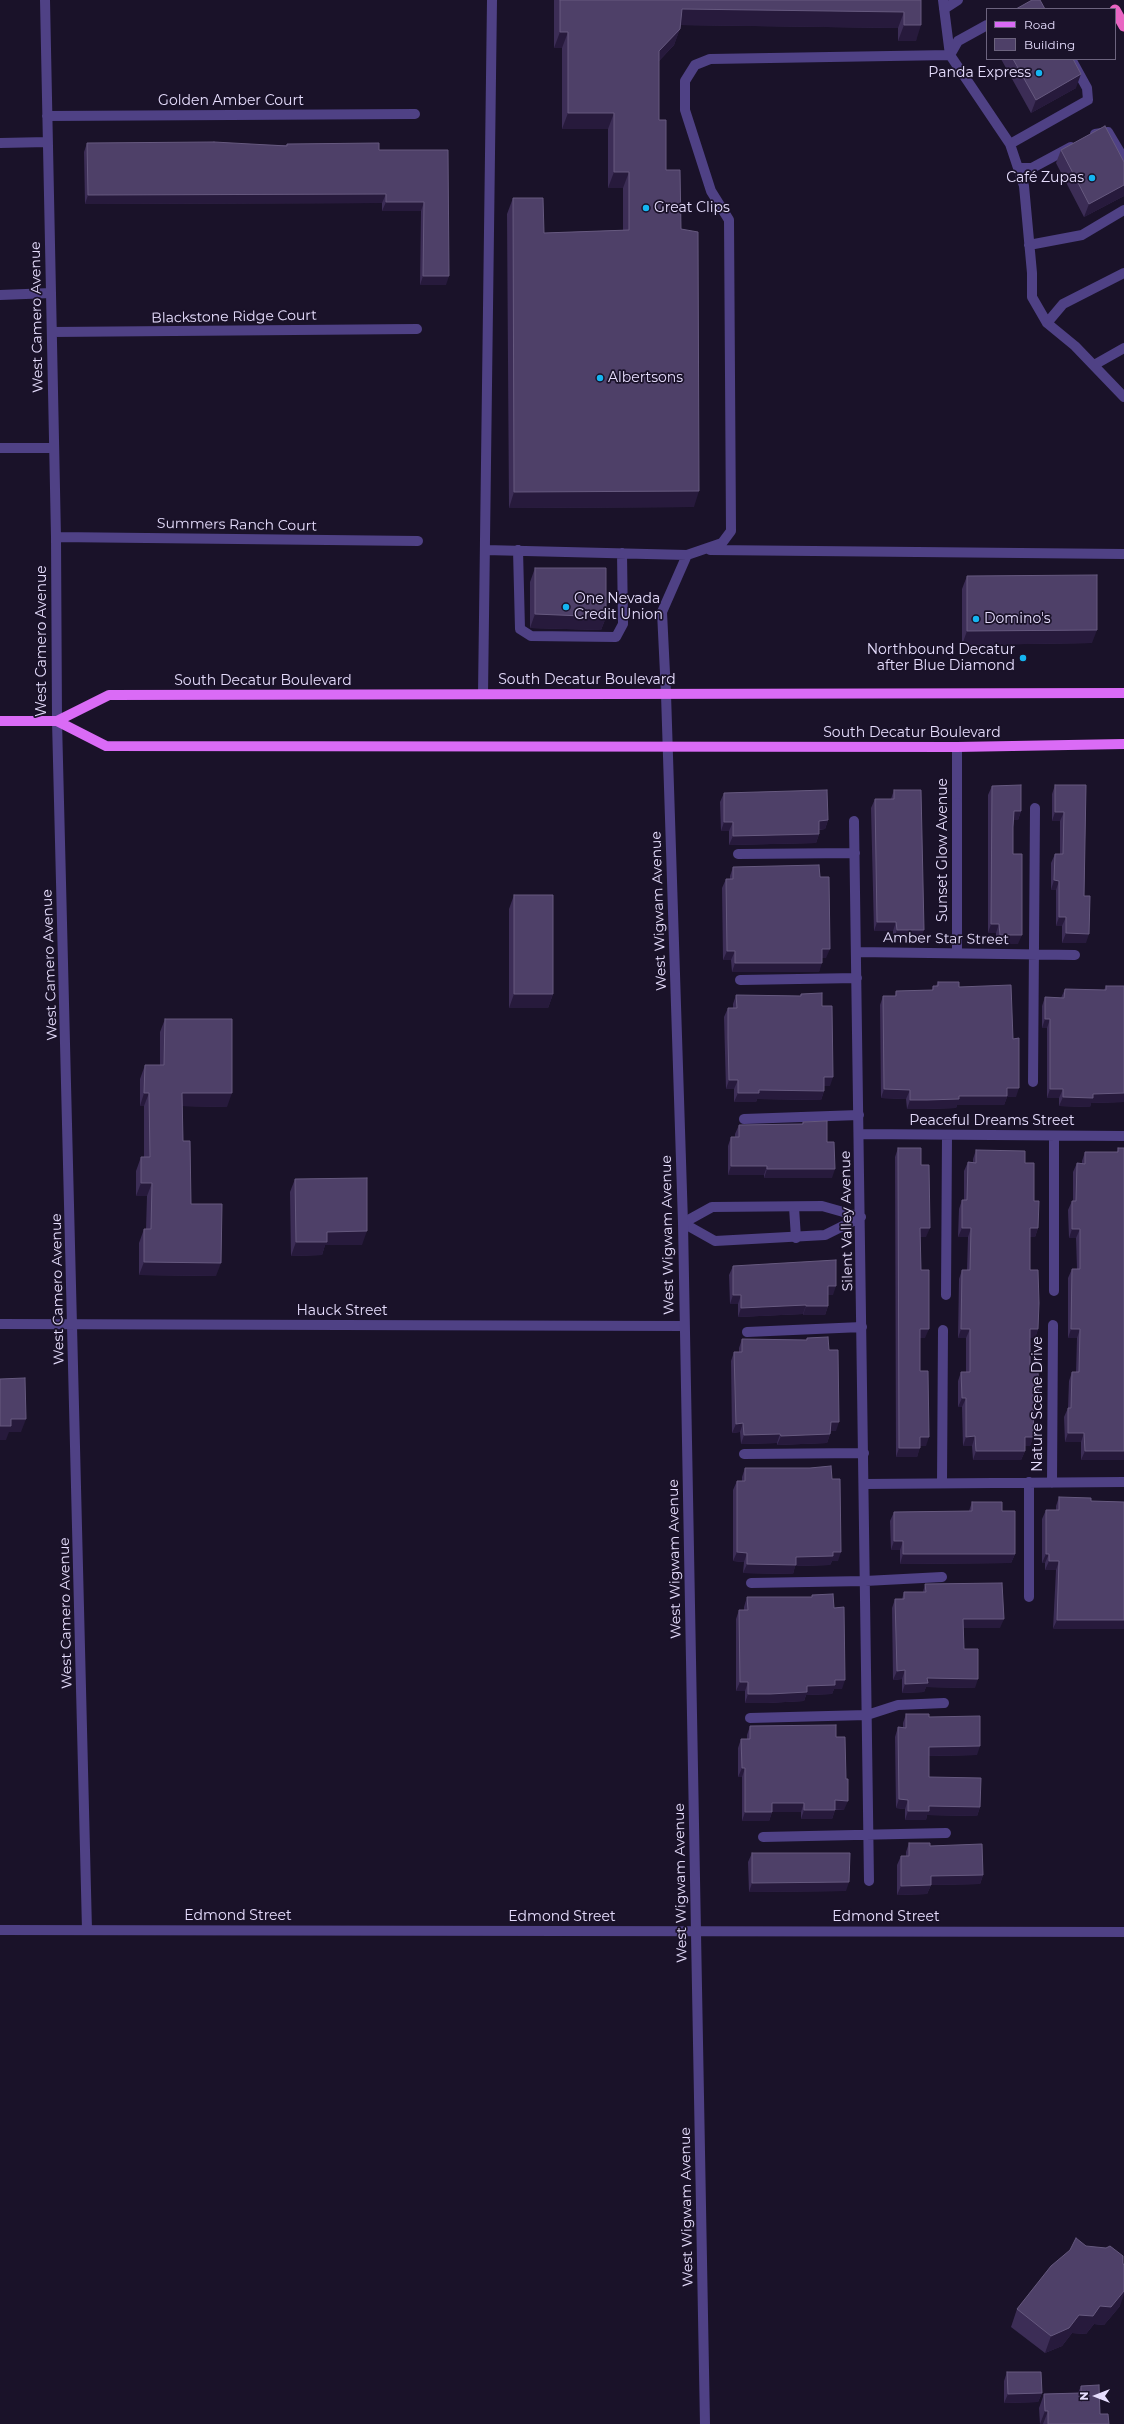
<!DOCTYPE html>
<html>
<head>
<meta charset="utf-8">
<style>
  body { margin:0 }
  #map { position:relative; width:1124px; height:2424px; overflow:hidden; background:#1a1229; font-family:Montserrat,sans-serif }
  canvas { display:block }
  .legend { position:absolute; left:986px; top:8px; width:130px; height:52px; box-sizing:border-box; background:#1a1229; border:1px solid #6c637e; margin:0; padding:5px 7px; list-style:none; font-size:12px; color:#e6ddfd }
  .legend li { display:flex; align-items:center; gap:8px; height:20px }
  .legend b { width:20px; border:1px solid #6c637e }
  .north { position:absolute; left:1076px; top:2376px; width:40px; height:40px; -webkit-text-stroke:3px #1a1229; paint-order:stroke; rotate:270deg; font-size:11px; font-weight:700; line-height:16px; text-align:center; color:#e6ddfd }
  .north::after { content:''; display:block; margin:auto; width:14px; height:18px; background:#e6ddfd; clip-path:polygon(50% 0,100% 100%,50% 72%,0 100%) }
</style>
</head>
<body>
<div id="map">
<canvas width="1124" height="2424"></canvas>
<ul class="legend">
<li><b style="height:5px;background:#da6bf6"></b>Road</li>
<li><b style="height:11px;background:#4e4068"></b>Building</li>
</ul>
<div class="north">N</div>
</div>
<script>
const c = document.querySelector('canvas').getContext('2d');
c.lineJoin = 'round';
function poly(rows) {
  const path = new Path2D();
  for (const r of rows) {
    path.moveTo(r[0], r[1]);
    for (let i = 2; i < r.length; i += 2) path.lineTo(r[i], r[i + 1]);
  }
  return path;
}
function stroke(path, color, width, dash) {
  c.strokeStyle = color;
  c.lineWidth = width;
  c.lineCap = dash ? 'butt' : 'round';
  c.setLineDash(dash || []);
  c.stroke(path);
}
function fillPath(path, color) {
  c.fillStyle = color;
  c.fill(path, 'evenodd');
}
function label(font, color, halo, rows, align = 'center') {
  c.font = font + ' Montserrat,sans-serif';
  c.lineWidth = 3.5;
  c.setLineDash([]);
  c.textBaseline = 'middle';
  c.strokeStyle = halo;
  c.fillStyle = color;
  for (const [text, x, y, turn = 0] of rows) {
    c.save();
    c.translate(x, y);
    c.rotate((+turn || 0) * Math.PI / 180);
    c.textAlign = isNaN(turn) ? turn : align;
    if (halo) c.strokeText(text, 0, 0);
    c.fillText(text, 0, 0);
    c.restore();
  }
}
stroke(poly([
  [944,9,958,0],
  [987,25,958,41,950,55,1010,144,1024,186,1032,273,1032,297,1047,323],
  [1095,134,1108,132,1124,159],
  [1010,144,1088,100,1087,88,1071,59],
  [1018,168,1032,168,1071,147],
  [1029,245,1082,235,1124,210],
  [1124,273,1063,304,1047,323,1075,346,1124,397],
  [1094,365,1124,348],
  [485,550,687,555],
  [518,550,520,629,531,636,616,637,623,624,622,553],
  [710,550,1124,554],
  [483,694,492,0],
  [666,694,662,612,687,555,722,543,731,531,729,220,711,191,685,110,685,81,695,65,710,59,950,55,943,0],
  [957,747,957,803],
  [794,1207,796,1238]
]), '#4f4185', 10);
stroke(poly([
  [45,0,56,537,57,721,87,1930],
  [47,116,415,114],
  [0,143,48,142],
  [0,295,51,293],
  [52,332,417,329],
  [0,448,54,448],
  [56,537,418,541],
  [957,803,957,953],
  [854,821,869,1881],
  [738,854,855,853],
  [857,952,1075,955],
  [740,980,857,978],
  [1033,1082,1035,808],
  [744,1119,859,1115],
  [859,1134,1124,1136],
  [1054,1136,1054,1291],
  [683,1223,715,1241,825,1235,861,1217],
  [683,1223,712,1207,822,1206,861,1217],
  [946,1295,947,1135],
  [0,1324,684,1326],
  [747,1332,862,1327],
  [744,1454,864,1453],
  [1029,1482,1029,1597],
  [942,1483,943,1330],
  [1052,1483,1053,1325],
  [864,1484,1124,1482],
  [751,1583,865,1581,942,1577],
  [750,1718,867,1715,898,1705,944,1703],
  [763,1837,946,1833],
  [0,1930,1124,1932]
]), '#4f4185', 10);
stroke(poly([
  [666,694,683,1223,705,2424]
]), '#4f4185', 10);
stroke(poly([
  [0,721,57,721,106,746,957,747,1124,744],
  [57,721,109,695,1124,693]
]), '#da6bf6', 10);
stroke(poly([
  [1115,10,1124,26]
]), '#e865c2', 11);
fillPath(poly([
  [554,0,921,0,916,41,898,41,898,28,681,25,674,45,659,61,659,120,666,170,681,229,694,507,509,508,507,214,513,198,544,233,623,230,623,188,608,188,608,129,562,129,562,48,554,48],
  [1001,59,1073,59,1076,88,1031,113],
  [87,143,286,145,287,144,379,150,448,150,446,285,420,285,421,211,382,211,382,203,85,204,84,152],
  [1061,150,1124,162,1124,196,1084,217,1056,163],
  [535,568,606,617,601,630,530,628,530,582],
  [967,576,1092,643,962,645,962,589],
  [1055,785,1086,785,1084,896,1086,943,1062,943,1062,926,1056,926,1056,890,1051,890,1051,863,1055,854,1060,854,1060,821,1052,821,1052,794],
  [992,786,1021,811,1018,820,1013,820,1013,854,1018,944,996,944,996,933,988,933,988,795],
  [894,790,921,939,893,940,893,931,874,931,871,808,875,799,891,799],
  [724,793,828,820,825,829,819,830,819,834,816,843,729,845,729,831,721,831,720,802],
  [733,867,820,877,826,958,822,958,819,972,732,972,731,960,723,960,722,888,726,879,730,879,730,876],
  [514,895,553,994,548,1008,509,1008,509,909],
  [938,982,959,987,1013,1039,1016,1097,1007,1097,1004,1105,957,1105,956,1108,924,1109,907,1109,906,1099,881,1098,880,1005,883,996,895,996,896,991,932,990,933,986,936,986],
  [1106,986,1124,986,1124,1102,1091,1103,1090,1107,1059,1106,1059,1098,1047,1098,1047,1028,1042,1028,1042,1006,1045,997,1061,998,1065,989,1104,990],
  [801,994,822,1006,830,1086,824,1086,824,1091,821,1100,757,1099,756,1102,734,1102,734,1089,726,1089,724,1017,728,1008,733,1008,733,1004,736,995,800,996],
  [165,1019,227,1107,182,1106,183,1141,191,1204,216,1276,139,1275,139,1243,144,1229,146,1229,147,1196,136,1196,136,1171,141,1157,144,1157,144,1106,140,1106,140,1079,145,1065,160,1065,160,1032],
  [803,1122,827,1142,832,1178,764,1178,764,1175,728,1175,728,1146,731,1137,735,1137,735,1134,739,1125,802,1124],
  [898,1148,921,1165,926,1237,920,1237,921,1270,925,1338,920,1338,920,1371,926,1446,920,1446,917,1457,896,1457,895,1157],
  [1118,1148,1124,1148,1124,1460,1081,1460,1081,1442,1065,1442,1064,1417,1068,1408,1069,1381,1072,1372,1076,1372,1077,1338,1068,1338,1068,1278,1072,1269,1077,1269,1076,1238,1069,1238,1068,1210,1072,1201,1073,1201,1073,1172,1077,1163,1082,1164,1082,1161,1085,1152,1117,1152],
  [976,1150,1025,1163,1034,1201,1038,1228,1035,1237,1030,1237,1030,1270,1038,1329,1035,1338,1030,1338,1030,1371,1039,1398,1035,1407,1034,1407,1033,1437,1030,1446,1025,1446,1025,1451,1021,1460,973,1460,972,1446,963,1446,962,1407,958,1407,958,1381,961,1372,966,1372,966,1338,958,1338,959,1279,962,1270,967,1270,968,1237,958,1237,959,1209,962,1200,964,1200,964,1171,968,1162,973,1162,973,1159],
  [295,1179,362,1245,325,1245,322,1255,291,1256,290,1192],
  [733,1266,833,1295,828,1295,828,1306,825,1315,803,1315,803,1314,738,1317,738,1304,730,1304,729,1275],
  [807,1338,829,1350,836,1431,831,1431,827,1443,777,1445,777,1443,741,1444,740,1432,732,1433,731,1361,734,1352,739,1352,739,1348,742,1339,806,1340],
  [745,1468,832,1479,838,1561,832,1561,830,1565,795,1566,793,1574,743,1573,744,1562,733,1561,733,1490,737,1481,742,1481,742,1477],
  [1059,1497,1091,1501,1124,1502,1053,1629,1056,1570,1045,1570,1045,1563,1042,1563,1042,1519,1046,1510,1056,1510,1056,1506],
  [972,1502,1002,1511,1015,1554,1011,1563,900,1564,900,1550,891,1550,890,1521,894,1512,969,1511],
  [925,1584,1000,1628,963,1628,964,1649,975,1688,926,1687,924,1692,902,1693,902,1679,893,1680,892,1608,895,1599,902,1599,904,1592,923,1592],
  [812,1595,834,1608,842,1689,834,1689,832,1694,806,1695,804,1701,767,1703,745,1703,745,1691,736,1691,736,1619,739,1610,744,1610,744,1607,747,1597,812,1597],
  [906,1714,929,1717,977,1755,929,1756,929,1777,980,1807,977,1816,927,1815,926,1820,905,1820,905,1809,896,1808,895,1737,898,1727,903,1728,903,1723],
  [750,1726,836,1737,844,1810,835,1810,832,1819,801,1819,801,1812,772,1812,769,1821,742,1821,742,1777,738,1777,738,1748,741,1739,747,1739,747,1735],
  [909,1843,930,1846,983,1875,980,1884,931,1885,927,1894,897,1895,897,1865,901,1856,906,1856,906,1852],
  [752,1853,846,1891,749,1892,748,1862],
  [1120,2306,1104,2325,1094,2324,1086,2334,1072,2333,1062,2346,1045,2353,1011,2327,1017,2309],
  [1007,2372,1042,2393,1038,2402,1004,2403,1004,2381],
  [1081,2386,1100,2414,1109,2424,1040,2424,1039,2408,1044,2394,1078,2393]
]), '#3c2d56');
fillPath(poly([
  [682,9,904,12,898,28,676,25],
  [904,25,921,25,916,41,898,41],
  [680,29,674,45,653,67,659,51],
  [560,32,568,32,562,48,554,48],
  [1081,74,1076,88,1031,113,1036,100],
  [568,113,614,113,608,129,562,129],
  [614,172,629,172,623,188,608,188],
  [1124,185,1124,196,1084,217,1089,204],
  [386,194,382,203,85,204,88,195],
  [386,202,424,202,421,211,382,211],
  [423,276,449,276,446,285,420,285],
  [699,491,694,507,509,508,514,492],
  [535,614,606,617,601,630,530,628],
  [1097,630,1092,643,962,645,967,631],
  [1014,811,1021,811,1018,820,1010,820],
  [1055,812,1064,812,1060,821,1052,821],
  [828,820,825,829,816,830,819,821],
  [724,822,733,822,729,831,721,831],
  [819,834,816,843,729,845,733,836],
  [1054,880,1059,881,1056,890,1051,890],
  [1059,917,1066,917,1062,926,1056,926],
  [877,922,896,922,893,931,874,931],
  [991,924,999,924,996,933,988,933],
  [897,930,924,930,921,939,893,940],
  [1066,933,1089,934,1086,943,1062,943],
  [1000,935,1022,935,1018,944,996,944],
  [822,949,830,949,826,958,819,958],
  [727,951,735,951,731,960,723,960],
  [735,963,822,963,819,972,732,972],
  [514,994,553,994,548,1008,509,1008],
  [1045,1019,1050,1019,1047,1028,1042,1028],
  [824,1077,833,1077,830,1086,821,1086],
  [729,1080,738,1080,734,1089,726,1089],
  [1007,1088,1019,1088,1016,1097,1007,1097,1004,1105,957,1105,956,1108,924,1109,907,1109,910,1100,959,1096],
  [884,1089,910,1090,906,1099,881,1098],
  [1050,1089,1063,1089,1059,1098,1047,1098],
  [759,1090,824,1091,821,1100,757,1099,756,1102,734,1102,738,1093],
  [144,1093,149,1093,144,1106,140,1106],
  [182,1093,232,1093,227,1107,177,1106],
  [1124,1093,1124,1102,1091,1103,1090,1107,1059,1106,1063,1097,1093,1094],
  [731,1166,767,1166,764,1175,728,1175],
  [767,1169,835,1169,832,1178,764,1178],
  [141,1183,152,1183,147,1196,136,1196],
  [920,1228,930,1228,926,1237,917,1237],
  [962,1228,971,1228,968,1237,958,1237],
  [1030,1228,1038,1228,1035,1237,1027,1237],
  [1072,1229,1080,1229,1076,1238,1069,1238],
  [367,1231,362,1245,325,1245,322,1255,291,1256,296,1242,327,1232],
  [144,1262,221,1263,216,1276,139,1275],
  [828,1286,836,1286,833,1295,824,1295],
  [733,1295,741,1295,738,1304,730,1304],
  [806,1305,803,1314,738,1317,741,1308],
  [806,1306,828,1306,825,1315,803,1315],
  [920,1329,929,1329,925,1338,917,1338],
  [961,1329,970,1329,966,1338,958,1338],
  [1030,1329,1038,1329,1035,1338,1027,1338],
  [1071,1329,1080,1329,1077,1338,1068,1338],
  [962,1398,966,1398,962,1407,958,1407],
  [1034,1398,1039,1398,1035,1407,1031,1407],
  [11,1419,26,1419,21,1432,9,1432,6,1440,0,1440,0,1426],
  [831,1422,839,1422,836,1431,827,1431],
  [743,1423,740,1432,732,1433,736,1424],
  [1068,1433,1084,1433,1081,1442,1065,1442],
  [780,1434,777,1443,741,1444,744,1435],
  [830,1434,827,1443,777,1445,781,1436],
  [975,1436,972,1446,963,1446,966,1437],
  [920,1437,929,1437,926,1446,917,1446],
  [1025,1437,1033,1437,1030,1446,1022,1446],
  [899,1448,920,1448,917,1457,896,1457],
  [976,1451,1025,1451,1021,1460,973,1460],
  [1085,1451,1124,1451,1124,1460,1081,1460],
  [894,1541,903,1541,900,1550,891,1550],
  [737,1552,747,1553,744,1562,733,1561],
  [833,1552,841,1552,838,1561,832,1561,830,1565,795,1566,793,1574,743,1573,747,1564],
  [903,1554,1015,1554,1011,1563,900,1564],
  [1046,1554,1049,1554,1045,1563,1042,1563],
  [1049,1561,1059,1561,1056,1570,1045,1570],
  [963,1619,1004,1619,1000,1628,960,1628],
  [1057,1620,1124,1620,1124,1629,1053,1629],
  [905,1670,902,1679,893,1680,897,1671],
  [927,1678,978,1679,975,1688,926,1687,924,1692,902,1693,905,1684],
  [835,1680,845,1680,842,1689,834,1689,832,1694,806,1695,804,1701,767,1703,745,1703,748,1694,807,1686],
  [740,1682,748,1682,745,1691,736,1691],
  [980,1746,977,1755,926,1756,929,1747],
  [742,1768,745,1768,742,1777,738,1777],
  [899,1799,908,1800,905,1809,896,1808],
  [835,1800,848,1801,844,1810,832,1809],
  [772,1803,804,1803,801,1812,772,1812,769,1821,742,1821,745,1812],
  [929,1806,980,1807,977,1816,927,1815,926,1820,905,1820,908,1811],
  [804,1810,835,1810,832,1819,801,1819],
  [983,1875,980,1884,931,1885,927,1894,897,1895,901,1886,931,1876],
  [849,1882,846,1891,749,1892,752,1883],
  [1124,2291,1124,2294,1120,2306,1104,2325,1094,2324,1086,2334,1072,2333,1062,2346,1045,2353,1051,2336,1079,2315,1100,2306],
  [1042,2393,1038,2402,1004,2403,1008,2394],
  [1045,2411,1048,2411,1043,2424,1040,2424]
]), '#271a3c');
const building = poly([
  [560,0,921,0,921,25,904,25,904,12,682,9,680,29,659,51,659,120,666,120,666,170,680,170,681,229,698,232,699,491,514,492,513,198,543,198,544,233,629,230,629,172,614,172,614,113,568,113,568,32,560,32,560,0],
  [1032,0,1040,0,1045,9,1016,9,1032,0],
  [1013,59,1073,59,1081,74,1036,100,1013,59],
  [1105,126,1124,162,1124,185,1089,204,1061,150,1105,126],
  [214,142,287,146,287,144,379,143,379,150,448,150,449,276,423,276,424,202,386,202,386,194,88,195,87,143,214,142],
  [535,568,606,568,606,617,535,614,535,568],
  [1097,575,1097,630,967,631,967,576,1097,575],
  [1021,785,1021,811,1014,811,1013,827,1013,854,1022,854,1022,935,1000,935,999,924,991,924,992,786,1021,785],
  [1055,785,1086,785,1084,896,1090,896,1089,934,1066,933,1066,917,1059,917,1059,881,1054,880,1055,854,1063,854,1064,812,1055,812,1055,785],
  [827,790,828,820,819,821,819,834,733,836,733,822,724,822,724,793,827,790],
  [894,790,921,790,924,930,897,930,896,922,877,922,875,799,894,799,894,790],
  [819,865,820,877,829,877,830,949,822,949,822,963,735,963,735,951,727,951,726,879,733,879,733,867,819,865],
  [514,895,553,895,553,994,514,994,514,895],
  [938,982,959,982,959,987,1011,985,1013,1039,1019,1038,1019,1088,1007,1088,1007,1096,959,1096,959,1099,927,1100,910,1100,910,1090,884,1089,883,996,896,996,896,991,933,990,933,986,938,986,938,982],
  [1106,986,1124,986,1124,1093,1093,1094,1093,1098,1063,1097,1063,1089,1050,1089,1050,1019,1045,1019,1045,997,1064,998,1065,989,1106,990,1106,986],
  [822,993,822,1006,832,1006,833,1077,824,1077,824,1091,759,1090,759,1093,738,1093,738,1080,729,1080,728,1038,728,1008,737,1008,736,995,801,996,801,994,822,993],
  [165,1019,232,1019,232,1093,182,1093,183,1141,190,1141,191,1204,222,1204,221,1263,144,1262,144,1229,151,1229,152,1183,141,1183,141,1157,150,1157,149,1093,144,1093,145,1065,164,1065,165,1019],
  [827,1121,827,1142,834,1142,835,1169,767,1169,767,1166,731,1166,731,1137,739,1137,739,1125,803,1124,803,1122,827,1121],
  [898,1148,921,1148,921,1165,929,1165,930,1228,920,1228,921,1270,929,1270,929,1329,920,1329,920,1371,928,1371,929,1437,920,1437,920,1448,899,1448,898,1148],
  [1118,1148,1124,1148,1124,1451,1085,1451,1084,1433,1068,1433,1068,1408,1071,1408,1072,1372,1079,1372,1080,1329,1071,1329,1072,1269,1080,1269,1080,1229,1072,1229,1072,1201,1076,1201,1077,1163,1085,1164,1085,1152,1118,1152,1118,1148],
  [976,1150,1025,1151,1025,1163,1034,1163,1034,1201,1039,1201,1038,1228,1030,1228,1030,1270,1038,1270,1039,1303,1038,1329,1030,1329,1030,1371,1038,1371,1039,1398,1034,1398,1033,1437,1025,1437,1025,1451,976,1451,975,1436,966,1437,966,1398,962,1398,961,1372,970,1372,970,1329,961,1329,962,1270,970,1270,971,1228,962,1228,962,1200,967,1200,968,1162,976,1163,976,1150],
  [367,1178,367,1231,327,1232,327,1242,296,1242,295,1179,367,1178],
  [836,1260,836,1286,828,1286,828,1306,806,1306,806,1305,741,1308,741,1295,733,1295,733,1266,836,1260],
  [828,1337,829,1350,838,1350,839,1422,831,1422,830,1434,781,1436,780,1434,744,1435,743,1423,736,1424,734,1352,742,1352,742,1339,807,1340,807,1338,828,1337],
  [25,1378,26,1419,11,1419,11,1426,0,1426,0,1379,25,1378],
  [831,1466,832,1479,840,1479,841,1552,833,1552,833,1556,796,1557,796,1565,747,1564,747,1553,737,1552,737,1481,745,1481,745,1468,810,1468,831,1466],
  [1059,1497,1091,1498,1091,1501,1124,1502,1124,1620,1057,1620,1059,1561,1049,1561,1049,1554,1046,1554,1046,1510,1059,1510,1059,1497],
  [972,1502,1002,1502,1002,1511,1015,1511,1015,1554,903,1554,903,1541,894,1541,894,1512,972,1511,972,1502],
  [1002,1583,1004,1619,963,1619,964,1649,978,1649,978,1679,927,1678,928,1683,905,1684,905,1670,897,1671,895,1599,904,1599,904,1592,926,1592,925,1584,1002,1583],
  [833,1594,834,1608,844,1607,845,1680,835,1680,835,1685,807,1686,807,1692,770,1694,748,1694,748,1682,740,1682,739,1610,748,1610,747,1597,812,1597,812,1595,833,1594],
  [906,1714,929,1714,929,1717,980,1716,980,1746,929,1747,929,1777,981,1778,980,1807,929,1806,929,1811,908,1811,908,1800,899,1799,898,1727,906,1728,906,1714],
  [836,1725,836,1737,845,1737,846,1779,848,1779,848,1801,835,1800,835,1810,804,1810,804,1803,772,1803,772,1812,745,1812,745,1768,742,1768,741,1739,750,1739,750,1726,836,1725],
  [909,1843,930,1843,930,1846,982,1844,983,1875,931,1876,931,1885,901,1886,901,1856,909,1856,909,1843],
  [752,1853,850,1853,849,1882,752,1883,752,1853],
  [1076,2238,1086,2246,1106,2248,1110,2246,1123,2256,1123,2263,1124,2266,1124,2291,1111,2307,1100,2306,1093,2316,1079,2315,1069,2328,1051,2336,1017,2309,1051,2266,1070,2250,1076,2238],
  [1007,2372,1041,2372,1042,2393,1008,2394,1007,2372],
  [1099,2385,1100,2414,1108,2414,1109,2424,1048,2424,1048,2411,1045,2411,1044,2394,1081,2393,1081,2386,1099,2385]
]);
fillPath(building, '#4e4068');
stroke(building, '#66597f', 1);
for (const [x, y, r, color] of [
  [1039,73,4,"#15b5f1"],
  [1092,178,4,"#15b5f1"],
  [646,208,4,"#15b5f1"],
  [600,378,4,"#15b5f1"],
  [566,607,4,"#15b5f1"],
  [976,619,4,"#15b5f1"],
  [1023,658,4,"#15b5f1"]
]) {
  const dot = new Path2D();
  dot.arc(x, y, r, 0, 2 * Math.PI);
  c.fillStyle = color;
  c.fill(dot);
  stroke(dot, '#1a1229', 1.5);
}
label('14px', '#e6ddfd', '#1a1229', [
  ["Panda Express",1031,73,"right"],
  ["Café Zupas",1084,178,"right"],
  ["Great Clips",654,208],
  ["Albertsons",608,378],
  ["One Nevada",574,599],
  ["Credit Union",574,615],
  ["Domino's",984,619],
  ["Northbound Decatur",1015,650,"right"],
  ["after Blue Diamond",1015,666,"right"]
], 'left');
label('14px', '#e6ddfd', '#1a1229', [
  ["Golden Amber Court",231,101],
  ["West Camero Avenue",37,317,-91],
  ["Blackstone Ridge Court",234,317,-1],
  ["Summers Ranch Court",237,525,1],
  ["West Camero Avenue",42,641,-90],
  ["South Decatur Boulevard",587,680],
  ["South Decatur Boulevard",263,681],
  ["South Decatur Boulevard",912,733],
  ["Sunset Glow Avenue",943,850,-90],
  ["West Wigwam Avenue",659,911,-92],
  ["Amber Star Street",946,939,1],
  ["West Camero Avenue",50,965,-92],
  ["Peaceful Dreams Street",992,1121],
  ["Silent Valley Avenue",847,1221,-91],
  ["West Wigwam Avenue",668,1235,-91],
  ["West Camero Avenue",58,1289,-91],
  ["Hauck Street",342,1311],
  ["Nature Scene Drive",1038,1404,-90],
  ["West Wigwam Avenue",675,1559,-91],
  ["West Camero Avenue",66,1613,-91],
  ["West Wigwam Avenue",681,1883,-91],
  ["Edmond Street",238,1916],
  ["Edmond Street",562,1917],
  ["Edmond Street",886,1917],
  ["West Wigwam Avenue",687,2207,-91]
]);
</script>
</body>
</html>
